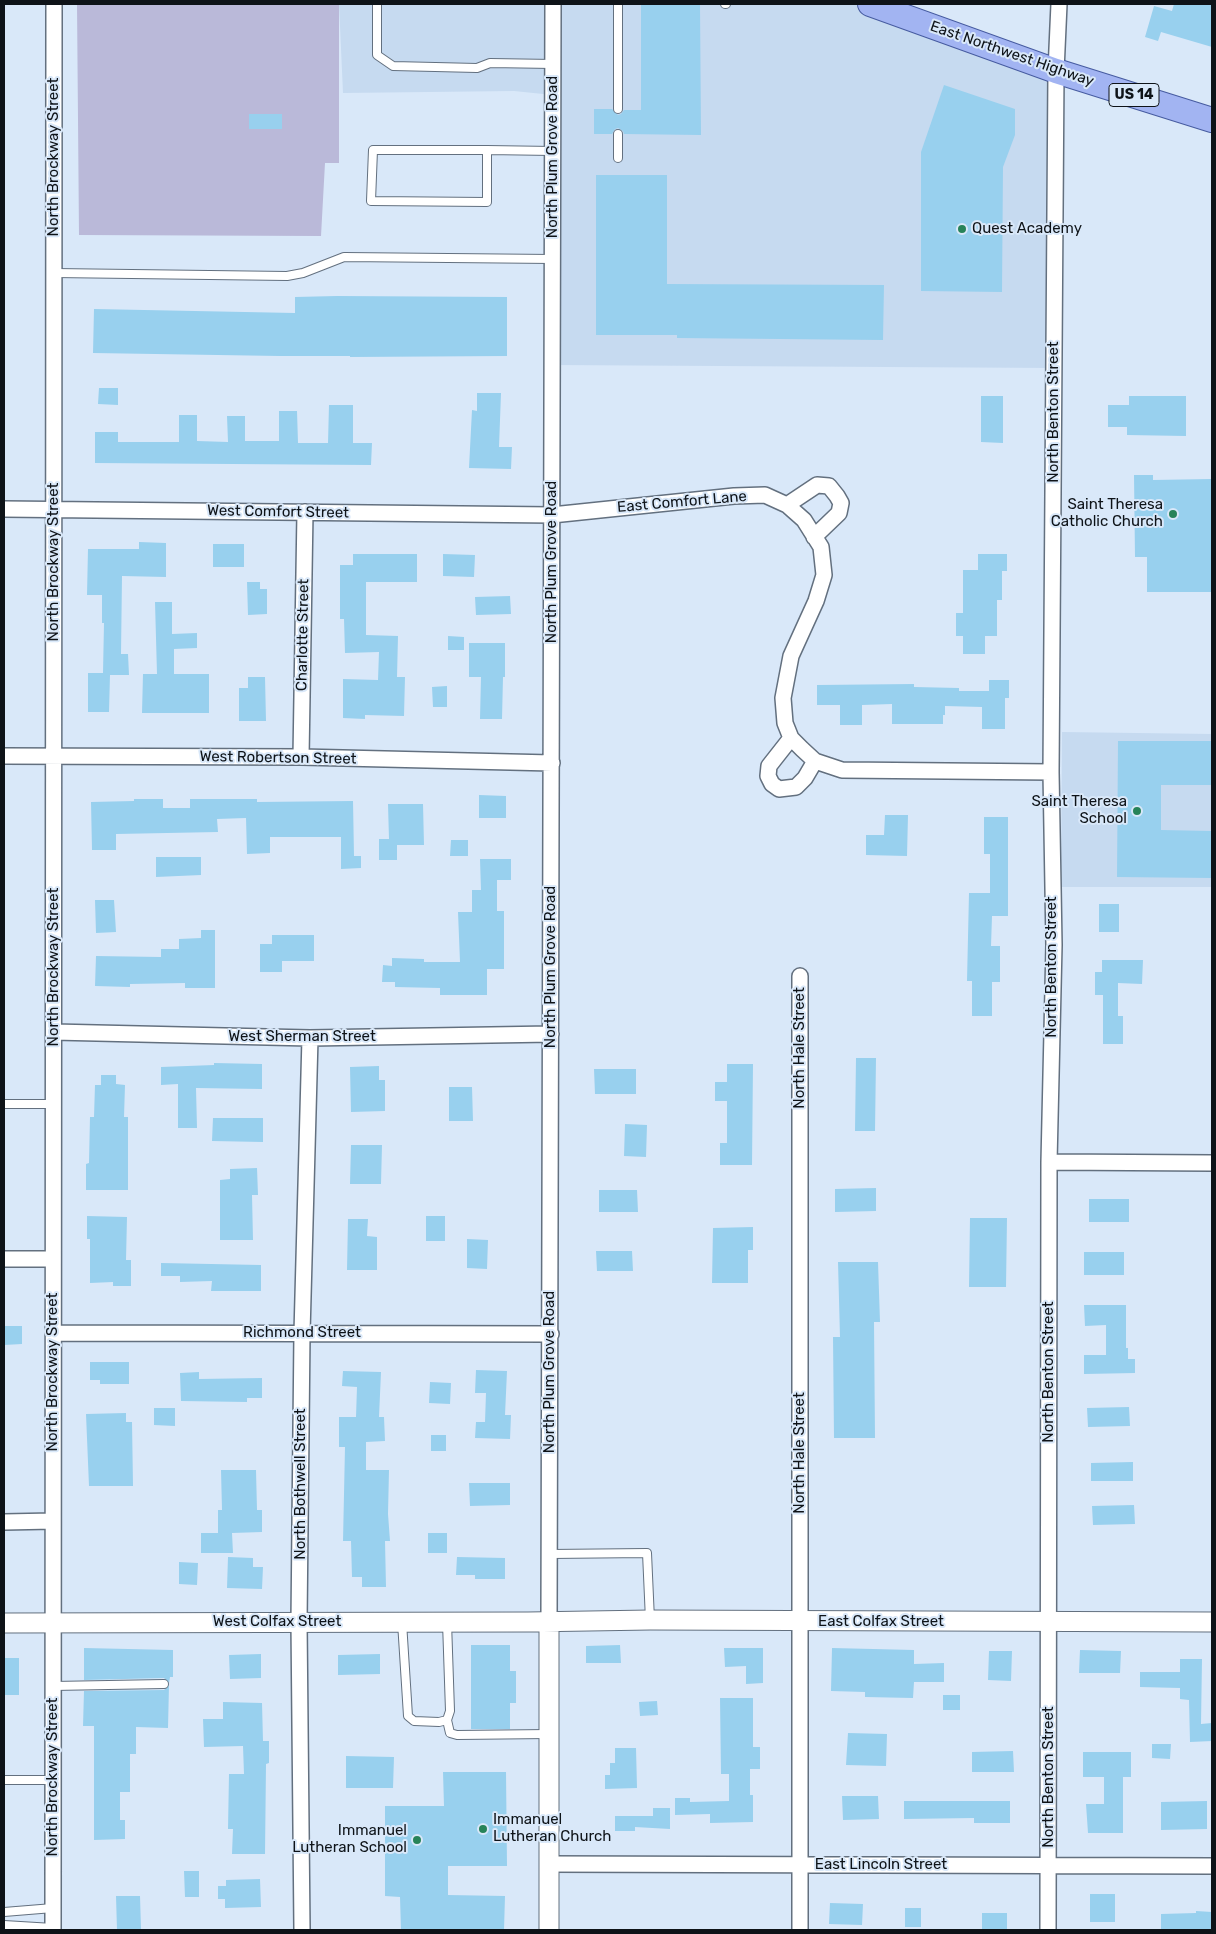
<!DOCTYPE html>
<html>
<head>
<meta charset="utf-8">
<style>
  body { margin:0 }
  #map { position:relative; width:1216px; height:1934px; overflow:hidden; background:#d9e8f9; font-family:Rubik,sans-serif }
  canvas { display:block }
  .frame { position:absolute; inset:0; border:5px solid #0e1318; pointer-events:none }
</style>
</head>
<body>
<div id="map">
<canvas width="1216" height="1934"></canvas>
<div class="frame"></div>
</div>
<script>
const c = document.querySelector('canvas').getContext('2d');
c.lineJoin = 'round';
function fillPath(path, color) {
  c.fillStyle = color;
  c.fill(path, 'evenodd');
}
function poly(rows) {
  const path = new Path2D();
  for (const r of rows) {
    path.moveTo(r[0], r[1]);
    for (let i = 2; i < r.length; i += 2) path.lineTo(r[i], r[i + 1]);
  }
  return path;
}
function stroke(path, color, width, dash) {
  c.strokeStyle = color;
  c.lineWidth = width;
  c.lineCap = dash ? 'butt' : 'round';
  c.setLineDash(dash || []);
  c.stroke(path);
}
function label(font, color, halo, rows, align = 'center') {
  c.font = font + ' Rubik,sans-serif';
  c.lineWidth = 4;
  c.setLineDash([]);
  c.textBaseline = 'middle';
  c.strokeStyle = halo;
  c.fillStyle = color;
  for (const [text, x, y, turn = 0] of rows) {
    c.save();
    c.translate(x, y);
    c.rotate((+turn || 0) * Math.PI / 180);
    c.textAlign = isNaN(turn) ? turn : align;
    if (halo) c.strokeText(text, 0, 0);
    c.fillText(text, 0, 0);
    c.restore();
  }
}
fillPath(poly([
  [339,4,870,4,1056,71,1054,368,553,365,553,95,514,91,343,93],
  [1062,732,1212,734,1212,887,1061,887]
]), '#c6daf0');
fillPath(poly([
  [77,4,339,4,339,163,325,163,321,236,79,235]
]), '#bab9d9');
fillPath(poly([
  [700,4,701,135,624,134,623,131,618,128,615,129,612,134,594,134,594,109,612,109,618,115,621,114,624,110,641,110,641,5],
  [1174,4,1212,4,1212,47,1161,32,1158,41,1145,37,1154,6,1172,11],
  [944,85,1015,109,1015,135,1003,167,1002,292,921,291,921,152],
  [249,114,282,114,282,129,249,129],
  [596,175,667,175,667,284,884,285,883,340,677,338,677,335,596,335],
  [337,296,507,297,507,356,350,357,350,356,280,356,93,353,94,309,295,313,295,297],
  [99,388,118,388,118,405,98,404],
  [477,393,501,393,499,447,512,447,511,469,469,468,472,410,477,411],
  [981,396,1003,396,1003,443,981,442],
  [1129,396,1186,396,1186,436,1127,435,1127,427,1108,427,1108,405,1129,405],
  [329,405,353,405,353,443,372,443,371,465,95,463,95,432,118,432,118,442,179,442,179,415,197,415,197,441,228,442,227,416,245,416,245,441,279,441,279,411,297,411,298,443,328,443],
  [1134,475,1153,475,1153,480,1212,479,1212,592,1147,592,1147,557,1135,557],
  [139,542,166,543,166,577,122,576,121,654,128,654,129,675,110,675,109,712,88,712,88,673,103,673,104,623,102,623,102,595,87,595,88,549,139,549],
  [213,544,244,544,244,567,213,567],
  [353,554,417,554,417,582,366,582,366,635,398,636,397,677,405,677,404,716,365,715,365,719,343,718,343,679,378,680,379,652,345,653,344,619,340,619,340,565,353,565],
  [443,554,475,555,474,577,443,576],
  [978,554,1007,554,1007,571,1002,571,1002,600,997,600,997,636,985,636,985,654,963,654,963,636,956,636,956,613,963,613,963,570,978,570],
  [247,582,260,582,260,589,267,589,267,614,248,615],
  [510,596,511,614,476,615,475,597],
  [155,602,172,602,172,634,197,633,197,648,174,649,174,674,209,674,209,713,142,713,143,674,157,674],
  [448,636,464,637,464,650,448,650],
  [469,643,505,643,505,677,503,677,502,719,480,719,481,677,469,677],
  [248,677,265,677,266,721,239,721,239,688,248,688],
  [989,680,1009,680,1009,698,1005,698,1005,729,982,729,982,707,945,706,945,715,943,715,943,724,892,724,892,704,862,705,862,725,840,725,840,705,817,705,817,685,914,684,914,687,959,688,959,691,989,691],
  [447,686,447,707,433,707,432,687],
  [1118,741,1212,741,1212,785,1161,785,1161,830,1212,831,1212,878,1117,877],
  [479,795,506,796,506,818,479,818],
  [134,799,163,799,163,808,190,808,190,799,257,799,257,802,353,801,354,856,361,856,361,868,341,869,341,837,270,837,270,853,247,854,246,818,217,819,218,832,116,834,116,850,92,850,91,802,134,801],
  [388,804,423,804,424,845,397,845,397,860,379,860,379,839,389,839],
  [885,815,908,815,907,856,866,855,866,835,884,835],
  [984,817,1008,817,1008,916,992,916,991,946,1000,946,1000,982,992,982,992,1016,972,1016,972,981,967,981,969,893,990,893,990,854,984,854],
  [451,840,468,840,468,856,450,856],
  [156,857,201,857,201,875,156,877],
  [480,859,511,859,511,880,497,880,497,911,504,911,504,969,487,969,487,995,440,995,440,988,395,987,395,982,382,982,383,965,392,966,392,958,424,959,424,962,460,962,458,912,472,912,472,890,481,890],
  [95,900,114,900,116,932,96,933],
  [1099,904,1119,904,1119,932,1099,932],
  [201,930,215,930,215,988,185,988,185,983,130,984,130,987,95,986,96,956,161,957,161,949,179,949,179,939,201,938],
  [272,935,314,935,314,961,282,961,282,972,260,972,260,944,272,944],
  [1102,960,1143,960,1142,984,1118,983,1118,1016,1123,1016,1123,1044,1103,1044,1103,995,1095,995,1095,972,1102,972],
  [856,1058,876,1058,875,1131,855,1131],
  [214,1063,262,1064,262,1089,196,1088,197,1128,178,1128,178,1084,161,1085,161,1067,214,1065],
  [727,1064,753,1064,752,1165,720,1165,720,1143,727,1143,727,1101,715,1101,715,1082,727,1082],
  [379,1066,379,1080,385,1080,385,1111,351,1112,350,1067],
  [594,1069,636,1069,636,1094,595,1094],
  [101,1075,116,1075,116,1084,125,1085,124,1117,128,1117,128,1190,86,1190,86,1164,89,1163,90,1117,94,1117,95,1085,101,1085],
  [449,1087,472,1087,473,1121,449,1121],
  [213,1118,263,1118,263,1142,212,1141],
  [625,1124,647,1125,646,1157,624,1156],
  [351,1145,382,1145,381,1184,350,1184],
  [257,1168,258,1195,252,1195,253,1240,220,1240,220,1180,230,1179,230,1169],
  [876,1188,876,1211,835,1212,835,1189],
  [599,1190,637,1190,638,1212,599,1212],
  [1089,1199,1129,1199,1129,1222,1089,1222],
  [87,1216,127,1217,126,1260,131,1260,131,1286,113,1286,113,1282,90,1283,90,1239,87,1239],
  [426,1216,445,1216,445,1241,426,1241],
  [970,1218,1007,1218,1006,1287,969,1287],
  [348,1219,368,1219,367,1236,377,1237,377,1270,347,1270],
  [753,1227,753,1250,748,1250,748,1283,712,1283,713,1228],
  [467,1239,488,1240,487,1269,467,1268],
  [596,1251,632,1251,633,1271,597,1271],
  [1084,1252,1124,1252,1124,1275,1084,1275],
  [838,1262,878,1262,880,1322,874,1322,875,1438,834,1438,833,1337,840,1337],
  [161,1263,261,1265,261,1291,211,1291,212,1281,180,1282,180,1276,161,1276],
  [1084,1305,1126,1305,1126,1348,1128,1348,1128,1359,1135,1359,1135,1373,1084,1374,1084,1355,1106,1355,1106,1325,1085,1326],
  [4,1326,22,1326,22,1344,4,1345],
  [90,1362,129,1362,129,1384,100,1384,100,1380,90,1380],
  [476,1370,507,1371,505,1415,511,1415,510,1439,475,1438,476,1422,485,1422,486,1393,475,1393],
  [343,1371,381,1372,379,1417,384,1417,385,1441,366,1442,366,1470,389,1470,388,1514,390,1541,385,1541,386,1587,362,1587,362,1577,352,1577,351,1541,343,1541,345,1447,339,1447,339,1417,356,1417,357,1387,342,1386],
  [199,1372,199,1379,262,1378,262,1398,247,1398,247,1402,181,1401,180,1373],
  [430,1382,451,1383,450,1404,429,1403],
  [1129,1407,1130,1426,1088,1427,1087,1408],
  [154,1408,175,1408,175,1426,154,1425],
  [126,1413,126,1422,132,1422,133,1486,89,1486,86,1414],
  [431,1435,446,1435,446,1451,431,1451],
  [1133,1462,1133,1481,1091,1481,1091,1463],
  [221,1470,256,1470,257,1510,262,1510,262,1532,232,1533,233,1553,201,1553,201,1533,218,1533,218,1510,222,1510],
  [469,1483,510,1483,510,1505,470,1506],
  [1134,1505,1135,1524,1093,1525,1092,1506],
  [428,1533,447,1533,447,1553,428,1553],
  [228,1557,253,1558,253,1567,263,1567,262,1589,227,1588],
  [457,1557,505,1558,505,1579,475,1579,475,1575,456,1575],
  [179,1562,198,1563,197,1585,179,1584],
  [471,1645,510,1645,510,1671,516,1671,516,1703,510,1703,510,1729,471,1729],
  [620,1645,621,1663,586,1663,586,1646],
  [84,1648,173,1650,173,1677,170,1677,169,1683,164,1678,84,1680],
  [724,1648,763,1648,763,1683,746,1684,746,1666,725,1667],
  [832,1648,914,1650,914,1664,944,1663,944,1682,914,1682,913,1698,865,1697,865,1692,831,1691],
  [1080,1650,1121,1651,1120,1673,1079,1673],
  [989,1651,1012,1651,1011,1681,988,1680],
  [261,1654,261,1678,230,1679,229,1655],
  [380,1654,380,1674,338,1675,338,1655],
  [4,1658,19,1658,19,1695,4,1695],
  [1180,1659,1202,1659,1201,1724,1212,1723,1212,1741,1190,1742,1189,1700,1180,1699,1180,1688,1140,1687,1140,1672,1180,1672],
  [169,1685,168,1728,136,1727,136,1754,130,1754,130,1792,120,1792,120,1820,125,1820,125,1839,94,1840,94,1726,83,1726,84,1691,164,1690],
  [943,1695,960,1695,960,1710,943,1710],
  [720,1698,753,1698,753,1747,760,1747,760,1769,750,1769,750,1795,753,1795,753,1822,710,1823,710,1814,675,1815,675,1798,690,1798,690,1802,729,1801,729,1774,721,1774],
  [657,1701,658,1715,640,1716,639,1702],
  [223,1702,262,1703,263,1741,269,1741,269,1763,266,1764,265,1854,232,1854,233,1829,228,1829,229,1774,244,1774,243,1746,204,1747,203,1719,223,1719],
  [848,1733,887,1734,886,1766,846,1765],
  [1152,1744,1171,1744,1170,1759,1152,1758],
  [615,1748,636,1748,637,1788,605,1789,605,1775,610,1775,610,1763,615,1763],
  [1013,1751,1014,1772,972,1772,972,1752],
  [1083,1752,1131,1752,1131,1777,1123,1777,1123,1833,1088,1833,1086,1804,1104,1804,1104,1777,1083,1777],
  [346,1756,394,1757,393,1788,346,1788],
  [443,1772,506,1772,507,1866,448,1866,448,1895,505,1896,504,1930,401,1930,400,1897,385,1896,385,1806,444,1806],
  [842,1796,878,1796,879,1819,843,1820],
  [904,1801,1010,1801,1010,1823,974,1823,974,1818,904,1819],
  [1207,1801,1207,1829,1161,1830,1161,1802],
  [653,1808,670,1808,670,1829,635,1827,635,1831,615,1831,615,1816,653,1816],
  [184,1871,199,1871,199,1897,185,1897],
  [260,1879,261,1907,225,1908,225,1899,218,1899,218,1886,226,1886,226,1880],
  [1090,1894,1115,1894,1115,1922,1090,1922],
  [116,1896,140,1896,141,1929,117,1930],
  [830,1903,863,1904,862,1925,829,1924],
  [905,1908,921,1908,921,1927,905,1927],
  [1196,1911,1212,1912,1212,1930,1161,1930,1161,1914,1196,1913],
  [982,1913,1007,1913,1007,1930,982,1930]
]), '#98d0ee');
const service = poly([
  [377,4,377,55,393,66,477,68,490,63,553,64],
  [725,4,726,4],
  [618,109,618,4],
  [487,150,487,202,371,201,373,150,487,150,553,151],
  [618,158,618,134],
  [54,273,287,276,303,273,344,257,553,259],
  [4,1104,54,1104],
  [550,1554,647,1553,650,1620],
  [402,1622,408,1716,414,1721,439,1722,447,1720,450,1711,447,1622],
  [53,1686,164,1684],
  [447,1720,450,1733,457,1735,549,1734],
  [4,1780,53,1780],
  [4,1912,53,1908],
  [4,1925,53,1928]
]);
const minor = poly([
  [787,505,817,485,829,486,837,496,841,503,839,513,814,537],
  [4,509,552,515,734,496,765,495,787,505,804,520,821,547,824,575,816,601,791,656,783,698,785,723,791,738,802,749,815,761,842,770,1051,772],
  [791,738,769,766,768,776,772,784,779,789,796,787,805,778,815,761],
  [4,756,301,757,552,763],
  [301,757,305,512],
  [800,976,800,1930],
  [54,1032,310,1038,551,1034],
  [1049,1162,1212,1163],
  [4,1259,53,1259],
  [53,1333,551,1334],
  [4,1522,53,1521],
  [549,1622,553,4],
  [549,1864,1212,1866],
  [53,1930,54,4],
  [302,1930,299,1622,302,1333,310,1038],
  [1048,1930,1049,1162,1054,945,1051,772,1056,71,1059,4]
]);
const tertiary = poly([
  [4,1623,528,1622,650,1620,1212,1622],
  [549,1930,549,1622]
]);
const primary = poly([
  [870,4,1056,71,1212,120]
]);
stroke(service, '#63707f', 10);
stroke(minor, '#63707f', 18);
stroke(tertiary, '#63707f', 21);
stroke(primary, '#465ba0', 26);
stroke(service, '#fff', 8);
stroke(minor, '#fff', 15);
stroke(tertiary, '#fff', 19);
stroke(primary, '#a2b4f2', 24);
for (const [x, y, r, color] of [
  [962,229,5,"#278359"],
  [1173,514,5,"#278359"],
  [1137,811,5,"#278359"],
  [483,1829,5,"#278359"],
  [417,1840,5,"#278359"]
]) {
  const dot = new Path2D();
  dot.arc(x, y, r, 0, 2 * Math.PI);
  c.fillStyle = color;
  c.fill(dot);
  stroke(dot, '#d9e8f9', 2);
}
for (const [x, y, w] of [
  [1134,95,50]
]) {
  const box = new Path2D();
  box.roundRect(x - w / 2, y - 11.5, w, 23, 4);
  c.fillStyle = '#d9e8f9';
  c.fill(box);
  stroke(box, '#0e1318', 1);
}
label('bold 14px', '#0e1318', null, [
  ["US 14",1134,95]
]);
label('15px', '#0e1318', '#d9e8f9', [
  ["East Northwest Highway",1012,54,19],
  ["North Brockway Street",54,157,-90],
  ["North Plum Grove Road",553,157,-90],
  ["North Benton Street",1054,412,-90],
  ["East Comfort Lane",682,502,-5],
  ["West Comfort Street",278,512,1],
  ["North Brockway Street",54,562,-90],
  ["North Plum Grove Road",552,562,-90],
  ["Charlotte Street",303,635,-89],
  ["West Robertson Street",278,758,1],
  ["North Brockway Street",54,967,-90],
  ["North Plum Grove Road",551,967,-90],
  ["North Benton Street",1052,967,-90],
  ["West Sherman Street",302,1037],
  ["North Hale Street",800,1048,-90],
  ["Richmond Street",302,1333],
  ["North Brockway Street",53,1372,-90],
  ["North Plum Grove Road",550,1372,-90],
  ["North Benton Street",1049,1372,-90],
  ["North Hale Street",800,1453,-90],
  ["North Bothwell Street",301,1484,-90],
  ["West Colfax Street",277,1622],
  ["East Colfax Street",881,1622],
  ["North Brockway Street",53,1777,-90],
  ["North Benton Street",1049,1777,-90],
  ["East Lincoln Street",881,1865]
]);
label('15px', '#0e1318', '#d9e8f9', [
  ["Quest Academy",972,229,"left"],
  ["Saint Theresa",1163,505],
  ["Catholic Church",1163,522],
  ["Saint Theresa",1127,802],
  ["School",1127,819],
  ["Immanuel",493,1820,"left"],
  ["Lutheran Church",493,1837,"left"],
  ["Immanuel",407,1831],
  ["Lutheran School",407,1848]
], 'right');
</script>
</body>
</html>
